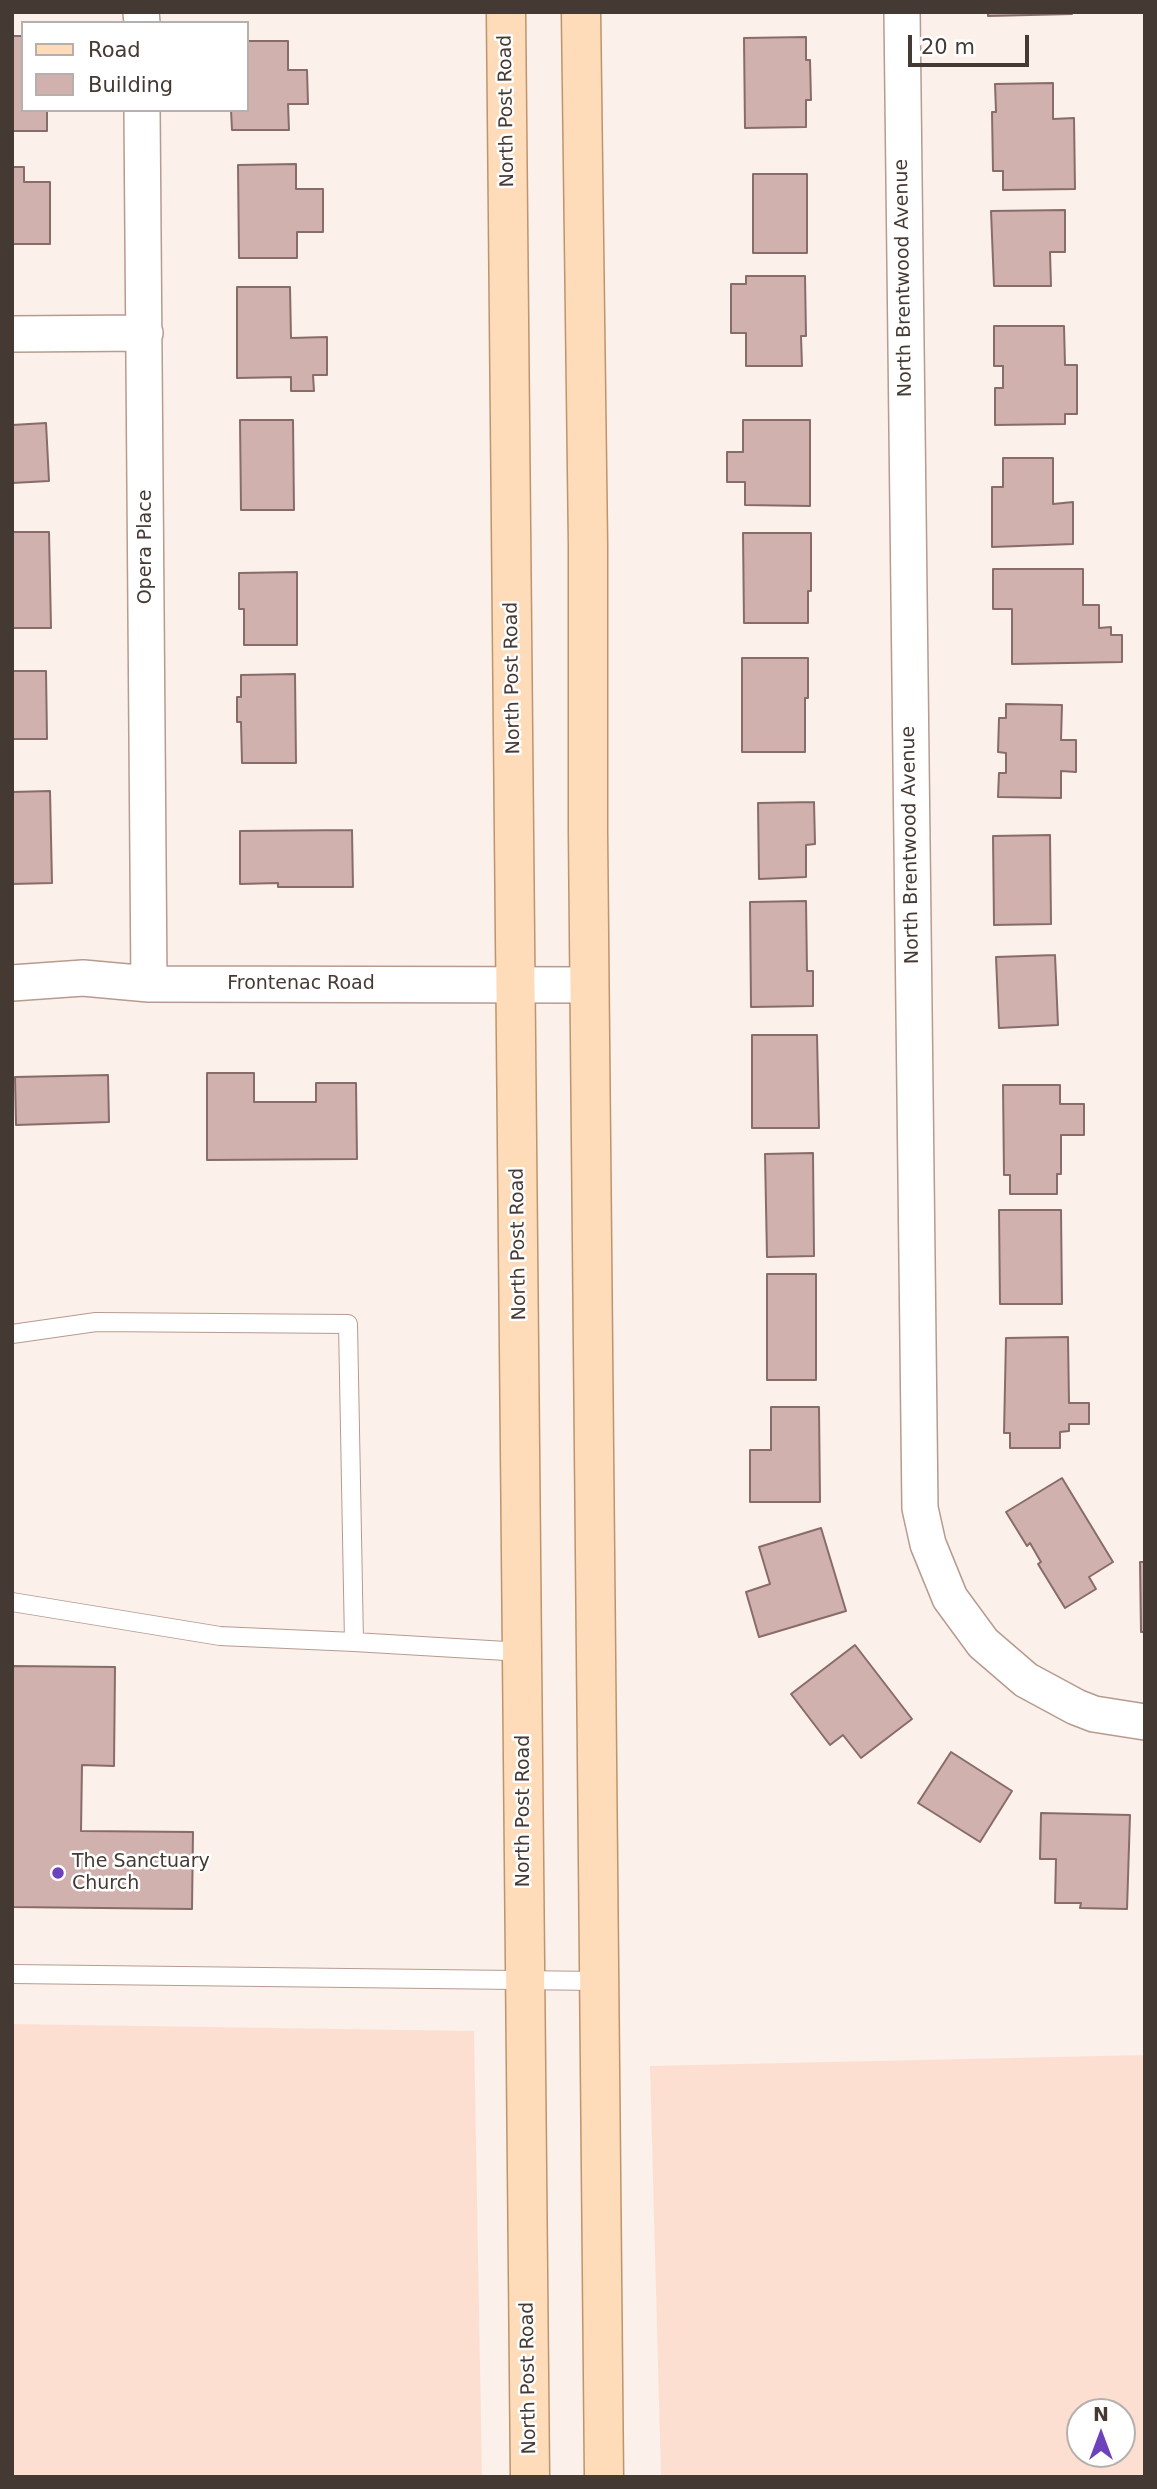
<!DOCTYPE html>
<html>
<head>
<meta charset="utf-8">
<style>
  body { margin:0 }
  #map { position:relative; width:1157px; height:2489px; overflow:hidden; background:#fbf0ea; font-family:"DejaVu Sans",sans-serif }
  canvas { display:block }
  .frame { position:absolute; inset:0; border:14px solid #453934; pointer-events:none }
  .legend { position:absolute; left:21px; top:21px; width:228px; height:91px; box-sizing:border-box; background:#fff; border:2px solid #b5b0ae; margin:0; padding:9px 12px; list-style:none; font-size:21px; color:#453934 }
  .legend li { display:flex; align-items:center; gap:14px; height:35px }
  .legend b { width:35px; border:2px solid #b5b0ae }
  .north { position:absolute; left:1066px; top:2398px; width:70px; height:70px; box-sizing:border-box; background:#fff; border:2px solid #b5b0ae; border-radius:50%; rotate:0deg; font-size:19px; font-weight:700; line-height:28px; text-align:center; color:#453934 }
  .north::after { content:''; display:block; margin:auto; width:24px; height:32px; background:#6d42ba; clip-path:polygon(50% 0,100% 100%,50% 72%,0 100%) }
  .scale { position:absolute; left:908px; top:35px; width:121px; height:32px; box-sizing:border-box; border:4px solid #453934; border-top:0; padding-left:9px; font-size:21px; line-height:24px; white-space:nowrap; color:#453934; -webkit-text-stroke:5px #fff; paint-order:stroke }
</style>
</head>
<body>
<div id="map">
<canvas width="1157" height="2489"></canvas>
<div class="frame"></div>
<ul class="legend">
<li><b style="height:9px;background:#fedcb9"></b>Road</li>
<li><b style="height:19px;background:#d0b1ae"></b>Building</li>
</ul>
<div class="north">N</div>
<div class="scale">20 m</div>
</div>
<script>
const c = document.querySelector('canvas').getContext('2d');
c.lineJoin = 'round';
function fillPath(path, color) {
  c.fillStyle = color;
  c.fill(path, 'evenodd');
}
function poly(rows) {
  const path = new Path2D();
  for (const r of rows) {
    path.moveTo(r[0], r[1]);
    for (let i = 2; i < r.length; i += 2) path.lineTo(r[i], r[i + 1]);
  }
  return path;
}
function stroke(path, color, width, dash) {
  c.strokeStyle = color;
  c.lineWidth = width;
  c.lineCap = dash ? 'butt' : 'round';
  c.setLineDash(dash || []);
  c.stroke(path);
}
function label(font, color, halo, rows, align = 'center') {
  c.font = font + ' "DejaVu Sans",sans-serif';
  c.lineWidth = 5;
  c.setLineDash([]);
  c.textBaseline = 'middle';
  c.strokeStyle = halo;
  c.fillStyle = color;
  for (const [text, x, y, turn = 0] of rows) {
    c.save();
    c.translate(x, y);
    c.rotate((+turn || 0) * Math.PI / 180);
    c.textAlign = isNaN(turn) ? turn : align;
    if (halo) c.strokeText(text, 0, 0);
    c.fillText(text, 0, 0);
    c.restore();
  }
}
fillPath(poly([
  [12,2024,474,2031,482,2477,12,2477],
  [1145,2055,1145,2477,661,2477,650,2066],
  [1080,2412,1122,2412,1122,2454,1080,2454]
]), '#fddfd2');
const building = poly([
  [988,12,1072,12,1072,14,988,16,988,12],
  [12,36,23,36,23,110,47,110,47,131,12,131,12,36],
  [806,37,806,60,810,60,811,100,806,100,806,127,745,128,744,38,806,37],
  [247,41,288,41,288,70,307,70,308,104,288,104,289,130,232,130,231,110,247,110,247,41],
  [1053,83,1053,119,1074,118,1075,189,1003,190,1003,171,993,171,992,112,996,112,995,84,1053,83],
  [296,164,296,189,323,189,323,232,297,232,297,258,239,258,238,165,296,164],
  [12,167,24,167,24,182,50,182,50,244,12,244,12,167],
  [753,174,807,174,807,253,753,253,753,174],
  [1065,210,1065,252,1050,252,1051,286,994,286,991,211,1065,210],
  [746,276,805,276,806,336,801,336,802,366,746,366,746,333,731,333,731,284,746,284,746,276],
  [237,287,290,287,291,338,327,337,327,375,313,375,314,391,291,391,291,377,237,378,237,287],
  [994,326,1064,326,1065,365,1077,365,1077,414,1065,414,1065,424,995,425,995,388,1003,388,1003,366,994,366,994,326],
  [240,420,293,420,294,510,241,510,240,420],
  [743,420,810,420,810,506,745,505,745,482,727,482,727,452,743,452,743,420],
  [46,423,49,481,12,483,12,425,46,423],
  [1003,458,1053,458,1053,504,1073,502,1073,544,992,547,992,487,1003,487,1003,458],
  [12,532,49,532,51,628,12,628,12,532],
  [743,533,811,533,811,591,808,591,808,623,744,623,743,533],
  [993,569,1083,569,1083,605,1099,605,1099,628,1111,627,1111,635,1122,635,1122,662,1012,664,1012,609,993,609,993,569],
  [297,572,297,645,244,645,244,609,239,609,239,573,297,572],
  [742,658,808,658,808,698,805,698,805,752,742,752,742,658],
  [12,671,46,671,47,739,12,739,12,671],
  [295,674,296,763,242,763,241,722,237,722,237,697,241,697,241,675,295,674],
  [1006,704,1062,705,1061,740,1076,740,1076,772,1061,771,1061,798,998,797,999,773,1006,773,1006,753,998,752,999,718,1006,718,1006,704],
  [50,791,52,883,12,884,12,792,50,791],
  [814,802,815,844,806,845,806,877,759,879,758,803,814,802],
  [352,830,353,887,278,887,278,883,240,884,240,831,352,830],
  [1050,835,1051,924,994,925,993,836,1050,835],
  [806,901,807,971,813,971,813,1006,751,1007,750,902,806,901],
  [1055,955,1058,1025,999,1028,996,957,1055,955],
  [752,1035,817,1035,819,1128,752,1128,752,1035],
  [207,1073,254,1073,254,1102,316,1102,316,1083,356,1083,357,1159,207,1160,207,1073],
  [108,1075,109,1122,16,1125,15,1077,108,1075],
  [1003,1085,1060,1085,1060,1104,1084,1104,1084,1135,1061,1135,1061,1174,1057,1174,1057,1194,1010,1194,1010,1175,1004,1175,1003,1085],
  [813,1153,814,1256,767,1257,765,1154,813,1153],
  [999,1210,1061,1210,1062,1304,1000,1304,999,1210],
  [767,1274,816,1274,816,1380,767,1380,767,1274],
  [1068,1337,1069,1403,1089,1403,1089,1424,1069,1424,1069,1431,1060,1432,1060,1448,1010,1448,1010,1433,1004,1433,1006,1338,1068,1337],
  [771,1407,819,1407,820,1502,750,1502,750,1450,771,1450,771,1407],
  [1062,1478,1113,1562,1089,1577,1096,1589,1065,1608,1038,1564,1041,1562,1030,1543,1027,1546,1006,1512,1062,1478],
  [821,1528,846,1611,759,1637,746,1592,770,1584,759,1547,821,1528],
  [1140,1562,1145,1562,1145,1632,1141,1632,1140,1562],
  [855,1645,912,1719,861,1758,843,1735,830,1745,791,1694,855,1645],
  [12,1666,115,1667,114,1766,82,1765,81,1831,193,1832,192,1909,12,1907,12,1666],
  [951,1752,1012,1791,980,1842,918,1803,951,1752],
  [1041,1813,1130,1815,1127,1909,1080,1908,1081,1903,1055,1903,1056,1859,1040,1859,1041,1813]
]);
fillPath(building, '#d0b1ae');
stroke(building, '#886c6a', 2);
const lane = poly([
  [12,1334,96,1322,348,1324,354,1642,220,1636,12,1602],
  [354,1642,523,1652],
  [12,1974,599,1981]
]);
const street = poly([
  [141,12,142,23],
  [902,12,920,1508,928,1544,950,1598,983,1643,1026,1680,1076,1707,1094,1714,1145,1722],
  [142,110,149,984],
  [12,334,145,333],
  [12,983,83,978,149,984,590,985]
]);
const primary = poly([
  [506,12,530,2477],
  [581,12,588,545,588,832,604,2477]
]);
stroke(lane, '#b69b8f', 20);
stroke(street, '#b69b8f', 38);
stroke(primary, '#bd946d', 41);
stroke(lane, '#fff', 18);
stroke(street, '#fff', 35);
stroke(primary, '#fedcb9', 38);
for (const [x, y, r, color] of [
  [58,1873,7,"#6d42ba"]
]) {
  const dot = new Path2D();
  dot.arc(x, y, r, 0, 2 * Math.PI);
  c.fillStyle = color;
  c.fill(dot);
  stroke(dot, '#fff', 2.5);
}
label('19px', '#453934', '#fff', [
  ["North Post Road",507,111,-91],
  ["North Brentwood Avenue",904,278,-91],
  ["Opera Place",146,547,-90],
  ["North Post Road",513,678,-91],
  ["North Brentwood Avenue",911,845,-91],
  ["Frontenac Road",301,984],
  ["North Post Road",519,1244,-91],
  ["North Post Road",524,1811,-90],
  ["North Post Road",529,2378,-91]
]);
label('19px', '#453934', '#fff', [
  ["The Sanctuary",72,1862],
  ["Church",72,1884]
], 'left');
</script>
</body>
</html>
